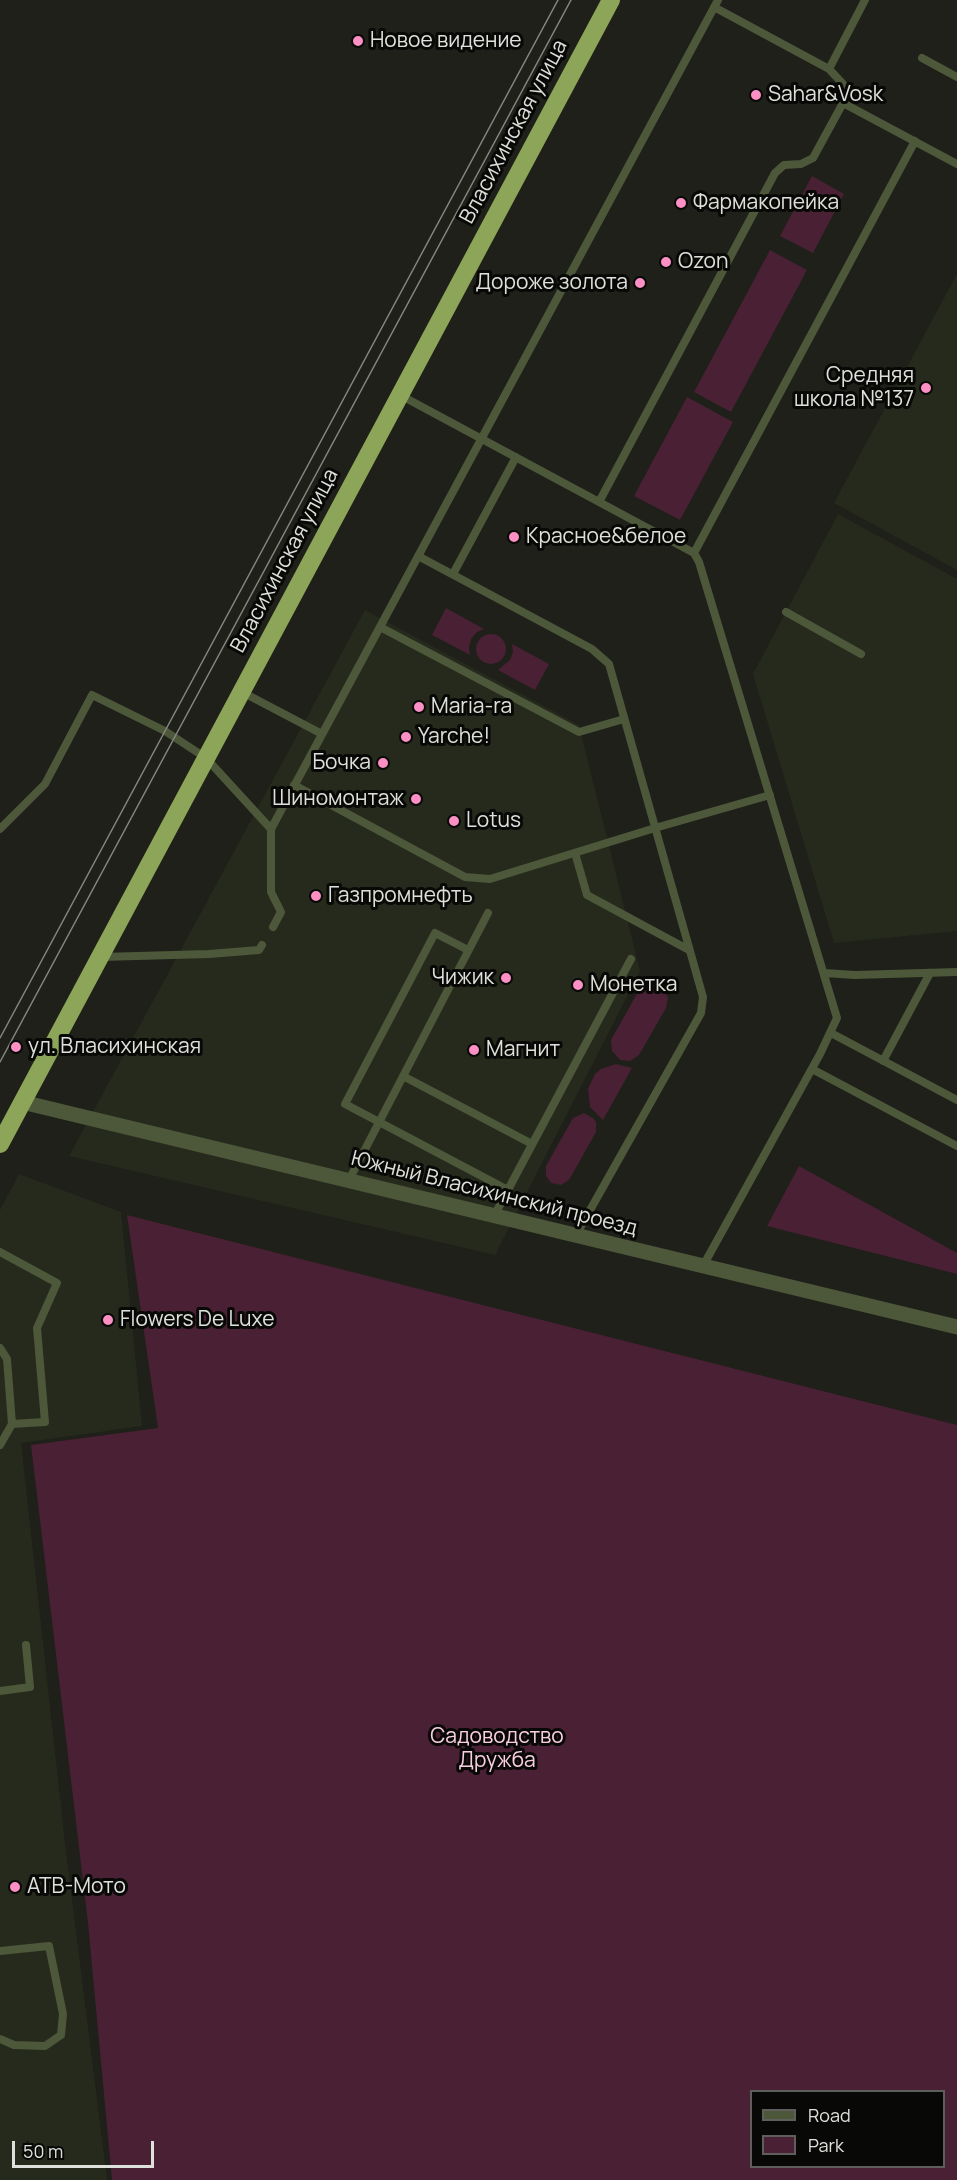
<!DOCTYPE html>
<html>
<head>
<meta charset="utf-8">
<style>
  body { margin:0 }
  #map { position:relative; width:957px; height:2180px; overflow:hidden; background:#1e2019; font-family:Manrope,sans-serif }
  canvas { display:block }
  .legend { position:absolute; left:750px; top:2090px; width:195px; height:78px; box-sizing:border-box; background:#080907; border:2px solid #5e5f5c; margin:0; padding:8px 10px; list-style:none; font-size:18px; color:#dee0db }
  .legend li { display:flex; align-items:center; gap:12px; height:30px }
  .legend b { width:30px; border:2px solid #5e5f5c }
  .scale { position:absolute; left:12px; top:2141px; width:142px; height:27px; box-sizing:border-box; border:3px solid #dee0db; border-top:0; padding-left:8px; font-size:18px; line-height:21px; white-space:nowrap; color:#dee0db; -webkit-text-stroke:4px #080907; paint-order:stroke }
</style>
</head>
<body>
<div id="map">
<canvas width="957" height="2180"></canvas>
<ul class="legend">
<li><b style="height:8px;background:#4d5739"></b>Road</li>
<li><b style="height:16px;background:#492034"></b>Park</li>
</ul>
<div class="scale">50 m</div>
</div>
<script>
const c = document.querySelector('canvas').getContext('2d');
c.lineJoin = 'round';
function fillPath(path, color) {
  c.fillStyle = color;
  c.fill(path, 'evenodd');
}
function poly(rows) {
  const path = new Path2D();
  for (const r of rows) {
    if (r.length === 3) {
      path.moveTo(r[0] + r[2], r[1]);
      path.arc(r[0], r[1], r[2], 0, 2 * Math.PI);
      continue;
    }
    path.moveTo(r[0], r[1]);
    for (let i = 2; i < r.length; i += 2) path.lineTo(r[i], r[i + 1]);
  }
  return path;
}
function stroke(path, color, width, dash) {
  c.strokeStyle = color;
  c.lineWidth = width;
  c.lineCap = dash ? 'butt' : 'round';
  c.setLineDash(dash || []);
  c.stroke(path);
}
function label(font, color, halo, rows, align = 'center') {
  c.font = font + ' Manrope,sans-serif';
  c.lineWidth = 6;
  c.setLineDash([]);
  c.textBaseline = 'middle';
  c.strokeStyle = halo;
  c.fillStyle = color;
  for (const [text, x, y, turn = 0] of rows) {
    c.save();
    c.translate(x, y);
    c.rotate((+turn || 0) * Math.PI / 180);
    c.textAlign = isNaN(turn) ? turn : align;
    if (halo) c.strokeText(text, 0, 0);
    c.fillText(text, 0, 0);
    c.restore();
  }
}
fillPath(poly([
  [957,274,957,570,834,503],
  [838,514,957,579,957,931,834,943,753,674],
  [365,610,579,725,640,971,495,1255,69,1156],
  [19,1174,121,1212,142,1426,21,1443,66,1852,107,2180,0,2180,0,1210]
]), '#262a1d');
fillPath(poly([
  [812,176,844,194,813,253,780,236],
  [770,250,807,270,731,412,694,392],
  [687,397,733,422,680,520,634,496],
  [446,608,484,629,477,632,471,639,469,647,470,655,432,635],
  [491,649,15],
  [512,644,549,664,535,690,498,670,510,660,513,652],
  [652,984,658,986,666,993,668,998,666,1008,639,1055,630,1061,620,1060,612,1051,611,1040,638,992,642,988],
  [616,1064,632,1068,603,1120,590,1107,588,1089,595,1074,601,1069],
  [584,1113,593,1118,596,1122,596,1132,569,1180,561,1185,551,1183,546,1176,546,1166,573,1118],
  [799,1166,957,1253,957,1274,767,1226],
  [127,1215,957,1425,957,2180,112,2180,88,1923,31,1445,158,1428],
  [752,2092,944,2092,944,2166,752,2166]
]), '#492034');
stroke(poly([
  [922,58,957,77],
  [829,69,865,0],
  [843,103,957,164],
  [400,395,694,553,699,562,837,1018,820,1054,703,1266],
  [599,502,775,173,784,165,801,164,813,158,843,103,843,84,829,69,714,7],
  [694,553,915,141],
  [418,556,592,649,609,664,703,997,701,1013,576,1235],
  [453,574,516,457],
  [786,612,861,654],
  [380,627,579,732,624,719],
  [242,692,322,734],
  [294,785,465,877,490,879,655,828,770,795],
  [0,829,45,784,92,695,165,731,206,758,271,829,271,892,281,912,273,927],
  [271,829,718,0],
  [575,853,587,895,689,950],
  [468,950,435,933,345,1104,508,1190],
  [101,957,209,954,259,950,262,945],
  [824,973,855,975,957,972],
  [831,1033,957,1100],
  [883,1061,930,973],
  [812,1069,957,1146],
  [403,1076,532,1144],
  [349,1180,488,913],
  [494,1216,631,959],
  [0,1252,57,1283,37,1328,45,1422,12,1424],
  [0,1348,7,1359,12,1424,0,1445],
  [0,1691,30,1687,26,1645],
  [0,1951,49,1946,63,2014,61,2035,45,2046,14,2045,0,2039]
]), '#4d5739', 8);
stroke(poly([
  [22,1102,957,1327]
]), '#4d5739', 15);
stroke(poly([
  [0,1144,611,0]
]), '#8ca558', 18);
stroke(poly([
  [0,1038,558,0],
  [0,1062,571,0]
]), '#848680', 1.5);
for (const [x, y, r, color] of [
  [358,41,6,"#fc8fc3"],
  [756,95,6,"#fc8fc3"],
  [681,203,6,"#fc8fc3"],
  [666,262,6,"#fc8fc3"],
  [640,283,6,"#fc8fc3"],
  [926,388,6,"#fc8fc3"],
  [514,537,6,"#fc8fc3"],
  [419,707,6,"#fc8fc3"],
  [406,737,6,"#fc8fc3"],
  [383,763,6,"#fc8fc3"],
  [416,799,6,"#fc8fc3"],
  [454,821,6,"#fc8fc3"],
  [316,896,6,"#fc8fc3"],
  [506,978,6,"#fc8fc3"],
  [578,985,6,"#fc8fc3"],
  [16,1047,6,"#fc8fc3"],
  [474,1050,6,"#fc8fc3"],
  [108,1320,6,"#fc8fc3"],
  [15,1887,6,"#fc8fc3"]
]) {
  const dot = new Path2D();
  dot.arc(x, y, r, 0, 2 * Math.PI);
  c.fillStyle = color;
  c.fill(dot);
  stroke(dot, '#080907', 2);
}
label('21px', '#dee0db', '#080907', [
  ["Новое видение",370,41],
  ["Sahar&Vosk",768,95],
  ["Фармакопейка",693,203],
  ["Ozon",678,262],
  ["Дороже золота",628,283,"right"],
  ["Средняя",914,376,"right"],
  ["школа №137",914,400,"right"],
  ["Красное&белое",526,537],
  ["Maria-ra",431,707],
  ["Yarche!",418,737],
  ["Бочка",371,763,"right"],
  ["Шиномонтаж",404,799,"right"],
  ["Lotus",466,821],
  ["Газпромнефть",328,896],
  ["Чижик",494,978,"right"],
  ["Монетка",590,985],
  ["ул. Власихинская",28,1047],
  ["Магнит",486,1050],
  ["Flowers De Luxe",120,1320],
  ["АТВ-Мото",27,1887]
], 'left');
label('21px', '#dee0db', '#080907', [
  ["Власихинская улица",514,132,-62],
  ["Власихинская улица",285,561,-62],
  ["Южный Власихинский проезд",494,1194,14]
]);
label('21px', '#facee1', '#080907', [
  ["Садоводство",497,1737],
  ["Дружба",497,1761]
]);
</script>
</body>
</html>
